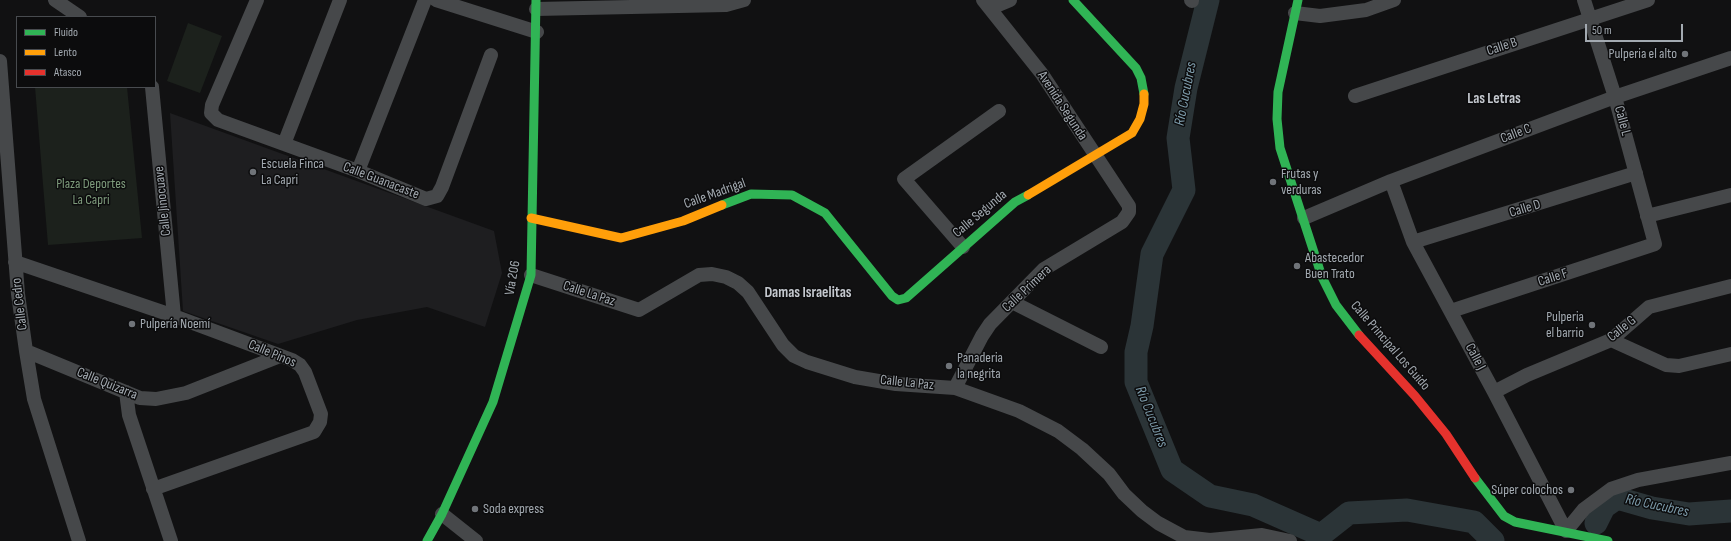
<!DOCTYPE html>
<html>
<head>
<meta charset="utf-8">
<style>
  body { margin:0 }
  #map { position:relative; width:1731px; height:541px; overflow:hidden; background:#111112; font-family:"Sofia Sans Condensed",sans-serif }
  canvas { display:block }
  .legend { position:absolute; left:16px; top:16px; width:140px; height:72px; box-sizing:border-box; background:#0c0c0d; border:1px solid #484b4f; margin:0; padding:5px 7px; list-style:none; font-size:12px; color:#a3aab1 }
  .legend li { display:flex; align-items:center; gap:8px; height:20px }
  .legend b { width:20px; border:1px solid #484b4f }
  .scale { position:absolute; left:1585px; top:24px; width:98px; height:18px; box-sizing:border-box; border:2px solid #a3aab1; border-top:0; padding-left:5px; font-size:12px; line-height:14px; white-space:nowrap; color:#a3aab1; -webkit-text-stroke:3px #0c0c0d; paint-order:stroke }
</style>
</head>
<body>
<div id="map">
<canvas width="1731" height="541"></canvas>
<ul class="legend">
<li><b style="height:5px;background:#30b455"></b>Fluido</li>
<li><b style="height:5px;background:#ff9f0a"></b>Lento</li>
<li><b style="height:5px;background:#e5322d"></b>Atasco</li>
</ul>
<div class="scale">50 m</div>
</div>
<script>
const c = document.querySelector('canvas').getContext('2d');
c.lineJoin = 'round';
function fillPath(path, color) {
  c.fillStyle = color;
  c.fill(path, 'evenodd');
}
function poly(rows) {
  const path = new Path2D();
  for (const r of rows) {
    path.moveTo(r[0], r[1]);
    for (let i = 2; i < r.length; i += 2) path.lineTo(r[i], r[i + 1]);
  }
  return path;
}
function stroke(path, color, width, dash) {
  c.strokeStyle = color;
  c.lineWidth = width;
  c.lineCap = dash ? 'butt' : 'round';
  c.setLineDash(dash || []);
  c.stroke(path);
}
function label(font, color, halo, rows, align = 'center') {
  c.font = font + ' "Sofia Sans Condensed",sans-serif';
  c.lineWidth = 3;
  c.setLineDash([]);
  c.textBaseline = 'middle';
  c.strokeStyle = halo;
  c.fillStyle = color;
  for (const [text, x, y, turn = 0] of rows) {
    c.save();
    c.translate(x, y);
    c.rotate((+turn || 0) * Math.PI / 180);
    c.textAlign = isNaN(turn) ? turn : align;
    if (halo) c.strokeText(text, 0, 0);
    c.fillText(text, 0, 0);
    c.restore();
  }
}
fillPath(poly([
  [170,113,494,231,502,273,485,327,427,307,357,320,278,344,183,311]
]), '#1e1e20');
fillPath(poly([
  [188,23,222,36,200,93,167,81],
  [35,87,127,87,142,238,48,245]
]), '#1c211c');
stroke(poly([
  [1208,0,1186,88,1178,138,1184,190,1152,254,1142,326,1136,352,1136,382,1172,470,1210,496,1253,505,1321,535,1349,513,1407,510,1474,522,1493,541],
  [1596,523,1604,507,1617,498,1652,508,1689,514,1731,511]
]), '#2b3437', 23);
stroke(poly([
  [55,0,80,17],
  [257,0,212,105,211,113,218,120,358,171,426,199,437,196,442,187,491,55],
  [436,0,537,32],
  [1191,0,1192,1],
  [991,8,1010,0],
  [536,9,726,5,744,0],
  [1295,13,1320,16,1366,10,1394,0],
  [0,61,18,294,26,351,34,399,79,541],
  [152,87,174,316],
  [1355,96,1648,0],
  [284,144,340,0],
  [358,171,425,0],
  [1391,181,1413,242,1494,392,1566,531,1584,509,1611,489,1638,480,1731,463],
  [1647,216,1731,195],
  [1304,218,1391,181,1615,97,1731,58],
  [1413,242,1636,173],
  [963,247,904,179,999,111],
  [15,262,174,316,292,360,300,365,305,372,321,414,320,422,314,432,153,489],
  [531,275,639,310,699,275,712,274,726,277,738,283,748,292,783,345,794,356,807,362,855,377,896,384,955,388,1019,411,1058,431,1082,449,1109,474,1124,494,1142,511,1158,523,1184,537,1210,540,1262,535,1290,541],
  [1012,302,1101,347],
  [1451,311,1655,244,1615,97,1584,0],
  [1611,340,1666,365,1679,366,1731,354],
  [26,351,140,398,156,399,186,393,280,356],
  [955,388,982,336,990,324,1044,269,1122,222,1129,212,1129,206,1042,74,983,0],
  [126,392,129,415,171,541],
  [1494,392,1527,375,1611,340,1649,307,1731,286],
  [442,514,476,541]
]), '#46484a', 14);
stroke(poly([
  [1073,0,1136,68,1141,78,1144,94],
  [1298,0,1278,92,1277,119,1280,148,1322,277,1336,305,1359,335],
  [722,205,751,194,792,195,825,213,892,296,898,300,906,298,1015,202,1028,195],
  [1475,478,1504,516,1515,522,1608,541],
  [427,541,442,514,493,402,531,275,536,0]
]), '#30b455', 9);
stroke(poly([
  [1028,195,1132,133,1140,119,1144,104,1144,94],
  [531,218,621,238,683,221,722,205]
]), '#ff9f0a', 9);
stroke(poly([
  [1359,335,1415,396,1446,434,1475,478]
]), '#e5322d', 9);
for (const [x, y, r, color] of [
  [1685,54,4,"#707479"],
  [253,172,4,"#707479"],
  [1273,182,4,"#707479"],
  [1297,266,4,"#707479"],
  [132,324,4,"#707479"],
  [1592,325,4,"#707479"],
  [949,366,4,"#707479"],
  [1571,490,4,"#707479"],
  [475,509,4,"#707479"]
]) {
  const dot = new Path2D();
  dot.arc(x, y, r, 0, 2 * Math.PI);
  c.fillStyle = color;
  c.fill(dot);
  stroke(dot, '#0c0c0d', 1.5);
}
label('14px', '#a3aab1', '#0c0c0d', [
  ["Calle B",1502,47,-18],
  ["Avenida Segunda",1062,106,57],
  ["Calle L",1622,121,75],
  ["Calle C",1516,134,-21],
  ["Calle Guanacaste",381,181,21],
  ["Calle Madrigal",715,194,-20],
  ["Calle Jinocuave",163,201,-96],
  ["Calle D",1525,209,-17],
  ["Calle Segunda",980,214,-40],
  ["Vía 206",513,278,-80],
  ["Calle F",1553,278,-18],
  ["Calle Primera",1027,289,-43],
  ["Calle La Paz",589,294,18],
  ["Calle Cedro",20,304,-97],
  ["Calle G",1622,329,-39],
  ["Calle Principal Los Guido",1390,346,49],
  ["Calle Pinos",272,354,23],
  ["Calle J",1475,357,62],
  ["Calle La Paz",907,383,6],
  ["Calle Quizarra",107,384,22]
]);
label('14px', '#a3aab1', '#0c0c0d', [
  ["Pulperia el alto",1677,54,"right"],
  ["Escuela Finca",261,164],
  ["La Capri",261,180],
  ["Frutas y",1281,174],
  ["verduras",1281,190],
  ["Abastecedor",1305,258],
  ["Buen Trato",1305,274],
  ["Pulperia",1584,317,"right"],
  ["el barrio",1584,333,"right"],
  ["Pulpería Noemí",140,324],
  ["Panaderia",957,358],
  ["la negrita",957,374],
  ["Súper colochos",1563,490,"right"],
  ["Soda express",483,509]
], 'left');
label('14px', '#7e9b7c', '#0c0c0d', [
  ["Plaza Deportes",91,184],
  ["La Capri",91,200]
]);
label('italic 15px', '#7d9baa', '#0c0c0d', [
  ["Río Cucubres",1186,94,-79],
  ["Río Cucubres",1151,417,68],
  ["Río Cucubres",1657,506,12]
]);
label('bold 15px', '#c4c8ce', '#0c0c0d', [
  ["Las Letras",1494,99],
  ["Damas Israelitas",808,293]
]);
</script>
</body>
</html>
